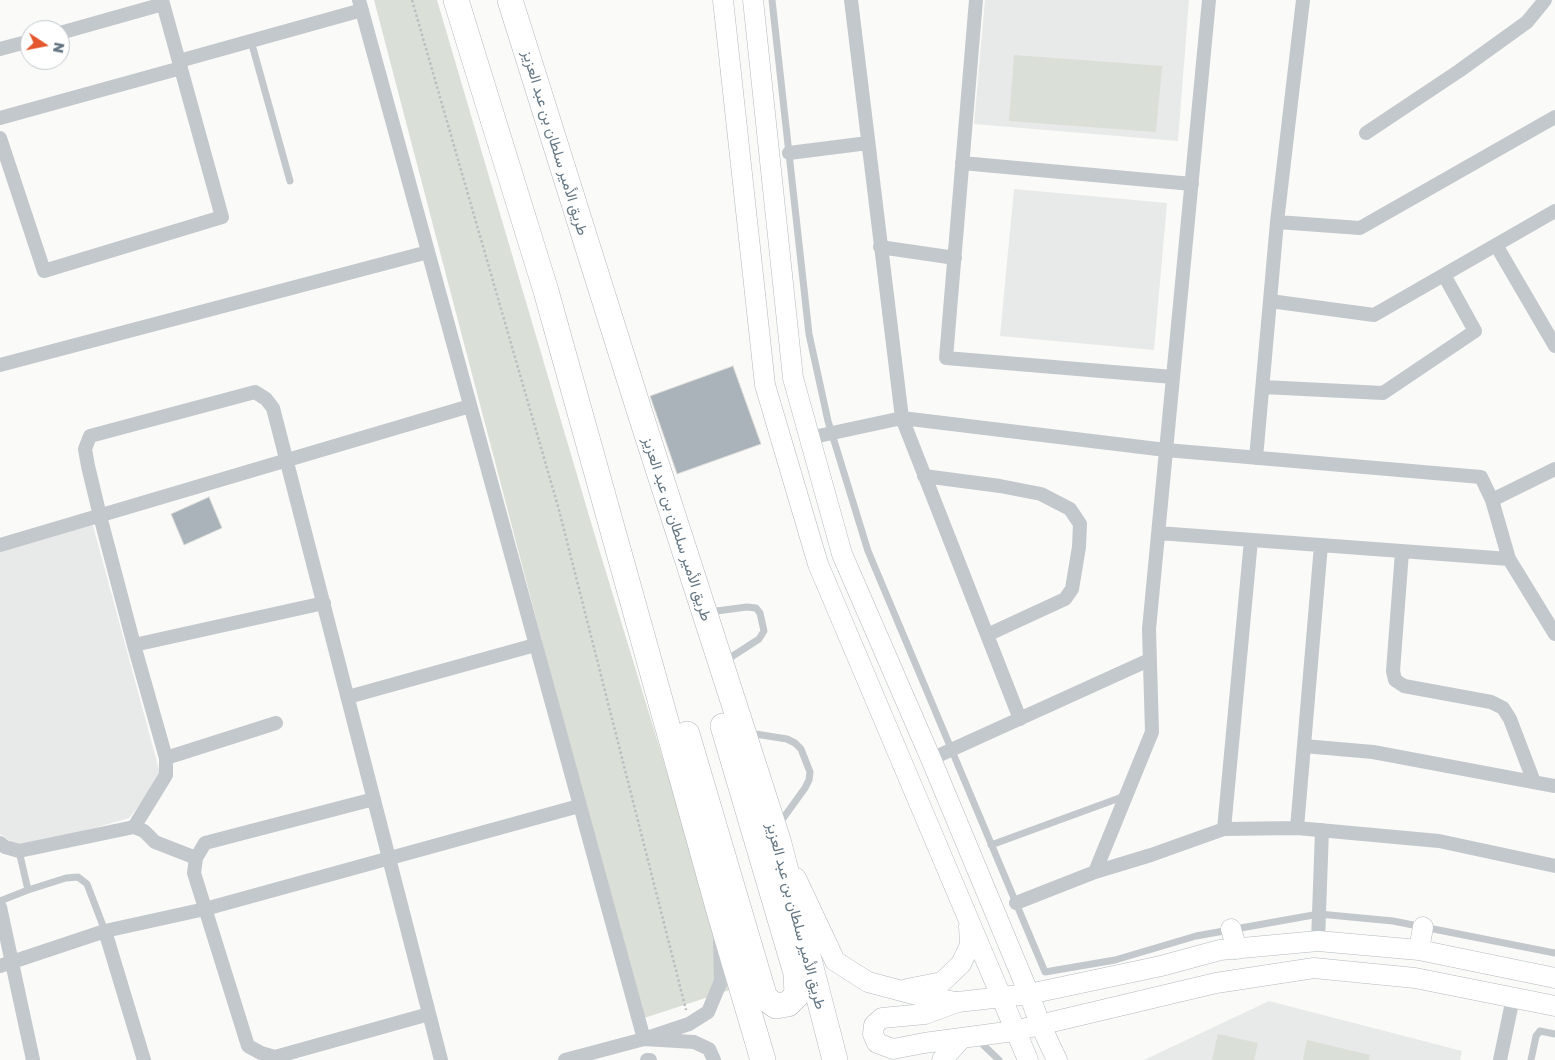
<!DOCTYPE html>
<html>
<head>
<meta charset="utf-8">
<style>
  body { margin:0 }
  #map { position:relative; width:1555px; height:1060px; overflow:hidden; background:#fafaf8; font-family:"Golos Text",sans-serif }
  canvas { display:block }
  .north { position:absolute; left:20px; top:20px; width:50px; height:50px; box-sizing:border-box; background:#fff; border:1px solid #c1c8cd; border-radius:50%; rotate:101deg; font-size:14px; font-weight:700; line-height:20px; text-align:center; color:#657683 }
  .north::after { content:''; display:block; margin:auto; width:18px; height:22px; background:#e4572e; clip-path:polygon(50% 0,100% 100%,50% 72%,0 100%) }
</style>
</head>
<body>
<div id="map">
<canvas width="1555" height="1060"></canvas>
<div class="north">N</div>
</div>
<script>
const c = document.querySelector('canvas').getContext('2d');
c.lineJoin = 'round';
function fillPath(path, color) {
  c.fillStyle = color;
  c.fill(path, 'evenodd');
}
function poly(rows) {
  const path = new Path2D();
  for (const r of rows) {
    path.moveTo(r[0], r[1]);
    for (let i = 2; i < r.length; i += 2) path.lineTo(r[i], r[i + 1]);
  }
  return path;
}
function stroke(path, color, width, dash) {
  c.strokeStyle = color;
  c.lineWidth = width;
  c.lineCap = dash ? 'butt' : 'round';
  c.setLineDash(dash || []);
  c.stroke(path);
}
function label(font, color, halo, rows, align = 'center') {
  c.font = font + ' "Golos Text",Vazirmatn,sans-serif';
  c.lineWidth = 5;
  c.setLineDash([]);
  c.textBaseline = 'middle';
  c.strokeStyle = halo;
  c.fillStyle = color;
  for (const [text, x, y, turn = 0] of rows) {
    c.save();
    c.translate(x, y);
    c.rotate((+turn || 0) * Math.PI / 180);
    c.textAlign = isNaN(turn) ? turn : align;
    if (halo) c.strokeText(text, 0, 0);
    c.fillText(text, 0, 0);
    c.restore();
  }
}
fillPath(poly([
  [985,0,1189,0,1178,141,974,124],
  [1014,189,1167,203,1154,350,1000,336],
  [92,522,161,777,129,818,22,849,0,834,0,547],
  [1269,1001,1462,1051,1460,1060,1144,1060]
]), '#e8e9e9');
fillPath(poly([
  [374,0,437,0,595,536,733,989,641,1019],
  [1014,55,1162,66,1156,132,1009,121],
  [1218,1034,1258,1043,1254,1060,1212,1060],
  [1307,1040,1370,1055,1369,1060,1303,1060]
]), '#dadfd7');
const building = poly([
  [733,366,761,444,677,474,650,396,733,366],
  [209,497,222,528,184,545,171,514,209,497]
]);
fillPath(building, '#aab3b9');
stroke(building, '#dcdcda', 1);
const secondary = poly([
  [723,0,765,385,818,564,1028,1060],
  [753,0,793,378,842,554,931,759,1029,994,1040,1024,1057,1060],
  [796,878,835,961,868,982,917,995,956,1002],
  [1231,929,1237,949],
  [1419,950,1423,927],
  [1555,978,1419,950,1318,941,1220,950,1161,966,1029,994,958,1002,925,1014,882,1018,874,1025,873,1034,877,1043,893,1049,924,1043,1014,1031,1216,983,1314,968,1415,978,1555,1006],
  [907,989,942,982,961,964,970,945,969,926],
  [942,1060,962,1038]
]);
const highway = poly([
  [456,0,546,291,719,911,763,1060],
  [510,0,640,413,778,840,835,1060],
  [687,734,765,998,776,1006,788,1004,797,995,796,973,723,726]
]);
stroke(secondary, '#b3babf', 21);
stroke(highway, '#b4b9bd', 26);
stroke(poly([
  [412,0,559,510,686,1010]
]), '#bbbfc2', 2.5, [2.5, 2.5]);
stroke(poly([
  [772,0,809,334,828,421,868,551,1045,972,1115,960,1196,936,1319,914,1393,921,1555,953],
  [251,41,290,181],
  [709,612,747,607,756,608,760,613,764,631,759,639,725,661],
  [749,733,787,739,795,743,801,749,810,772,809,780,805,788,779,824],
  [991,845,1125,796],
  [19,851,28,890,66,878,78,877,87,884,105,931],
  [0,901,28,890],
  [977,1039,999,1060],
  [1531,1060,1536,1036,1540,1031,1555,1034]
]), '#c3c8cc', 7);
stroke(poly([
  [359,0,644,1039,694,1042,709,1049,714,1060],
  [851,0,902,418,1020,719],
  [976,0,946,358,1173,377],
  [60,33,163,4],
  [0,49,30,41],
  [179,61,362,10],
  [0,118,181,68],
  [1366,133,1459,71,1527,22,1545,0],
  [0,138,44,271,222,217,162,0],
  [789,153,868,143],
  [962,163,1192,184],
  [1277,222,1360,228,1555,117],
  [1496,245,1555,346],
  [880,247,955,258],
  [1270,301,1374,315,1555,211],
  [0,365,428,252],
  [1263,387,1383,393,1475,331,1444,275],
  [809,438,902,418,1166,450,1481,477,1492,500],
  [1256,458,1277,222,1303,0],
  [1555,469,1492,500,1509,559,1555,634],
  [924,476,1000,486,1041,494,1070,509,1080,524,1079,547,1072,589,1065,599,987,635],
  [1158,533,1509,559],
  [0,545,470,406],
  [1402,552,1393,671,1395,680,1404,686,1491,702,1503,708,1510,719,1534,782],
  [134,645,324,603],
  [348,697,535,645],
  [1304,746,1373,752,1555,786],
  [166,758,276,723],
  [931,759,1149,660],
  [374,799,205,843,196,858,194,873,248,1046,261,1053,275,1057,429,1014],
  [134,827,166,775,166,758,134,645,100,516,88,466,85,449,90,436,255,392,266,399,273,408,441,1060],
  [1297,828,1321,545],
  [1224,829,1251,540],
  [0,843,5,847,19,851,134,827,144,831,155,842,196,858],
  [1095,872,1152,732,1149,629,1209,0],
  [1016,903,1095,872,1151,855,1224,829,1297,828,1439,841,1555,866],
  [0,907,33,1060],
  [105,931,144,1060],
  [1318,941,1322,830],
  [0,966,105,931,205,909,579,806],
  [565,1060,644,1039,689,1024,708,1012,721,981,720,941],
  [647,1060,650,1060],
  [1500,1060,1513,998]
]), '#c3c8cc', 14);
stroke(secondary, '#fff', 20);
stroke(highway, '#fff', 25);
label('15px', '#657683', '#fff', [
  ["طريق الأمير سلطان بن عبد العزيز",555,143,73],
  ["طريق الأمير سلطان بن عبد العزيز",677,529,72],
  ["طريق الأمير سلطان بن عبد العزيز",796,916,75]
]);
</script>
</body>
</html>
